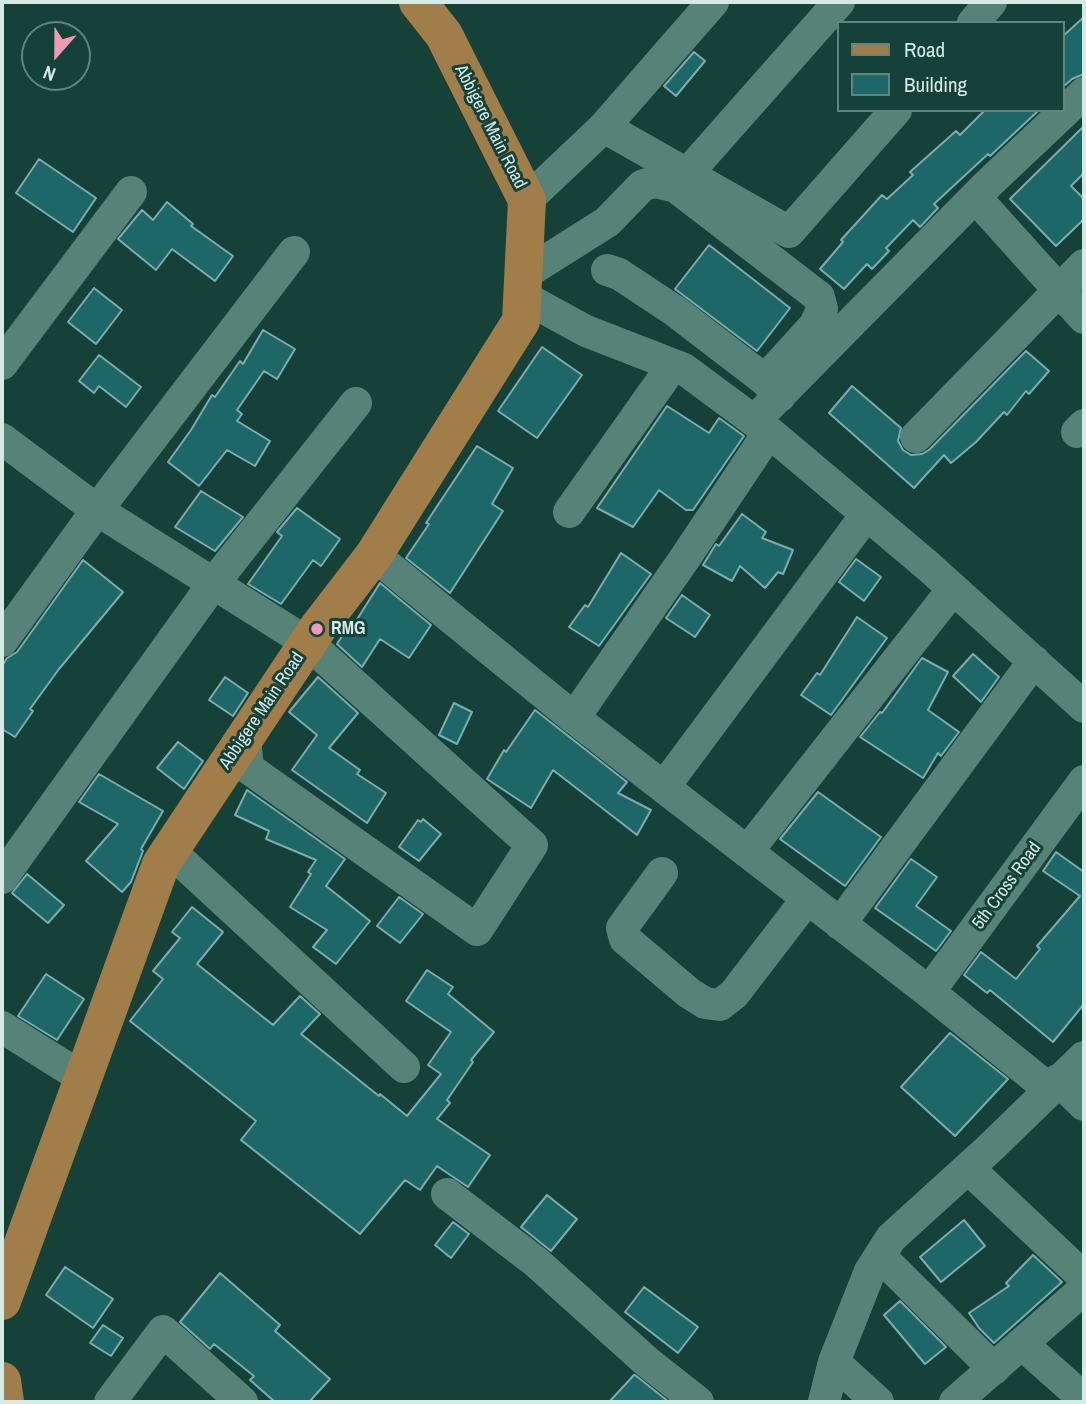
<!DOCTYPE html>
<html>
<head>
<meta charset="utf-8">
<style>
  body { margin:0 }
  #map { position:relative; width:1086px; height:1404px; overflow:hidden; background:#154138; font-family:"Archivo Narrow",sans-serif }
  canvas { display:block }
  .frame { position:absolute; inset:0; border:4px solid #d4eae4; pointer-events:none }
  .legend { position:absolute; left:837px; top:21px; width:228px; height:91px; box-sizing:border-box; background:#154138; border:2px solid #61857d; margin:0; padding:9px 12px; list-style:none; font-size:21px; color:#d4eae4 }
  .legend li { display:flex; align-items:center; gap:14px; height:35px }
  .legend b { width:35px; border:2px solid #61857d }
  .north { position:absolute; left:21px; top:21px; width:70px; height:70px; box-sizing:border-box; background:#154138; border:2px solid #61857d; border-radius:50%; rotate:201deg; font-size:19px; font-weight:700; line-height:28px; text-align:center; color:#d4eae4 }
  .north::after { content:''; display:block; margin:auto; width:24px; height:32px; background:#ef9ab7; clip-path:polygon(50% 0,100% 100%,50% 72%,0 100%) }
</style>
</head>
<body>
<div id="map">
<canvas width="1086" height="1404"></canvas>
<div class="frame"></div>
<ul class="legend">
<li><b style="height:9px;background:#a17d49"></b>Road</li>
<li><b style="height:19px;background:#1d6769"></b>Building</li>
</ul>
<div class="north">N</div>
</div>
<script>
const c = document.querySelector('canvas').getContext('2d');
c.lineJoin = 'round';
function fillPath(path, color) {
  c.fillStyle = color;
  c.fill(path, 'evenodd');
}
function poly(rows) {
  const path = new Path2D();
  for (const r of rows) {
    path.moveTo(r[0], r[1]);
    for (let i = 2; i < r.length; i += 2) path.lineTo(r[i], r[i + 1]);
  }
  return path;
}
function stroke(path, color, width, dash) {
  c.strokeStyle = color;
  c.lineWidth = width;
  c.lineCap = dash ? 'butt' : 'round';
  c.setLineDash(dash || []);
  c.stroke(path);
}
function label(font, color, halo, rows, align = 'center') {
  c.font = font + ' "Archivo Narrow",sans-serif';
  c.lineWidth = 6;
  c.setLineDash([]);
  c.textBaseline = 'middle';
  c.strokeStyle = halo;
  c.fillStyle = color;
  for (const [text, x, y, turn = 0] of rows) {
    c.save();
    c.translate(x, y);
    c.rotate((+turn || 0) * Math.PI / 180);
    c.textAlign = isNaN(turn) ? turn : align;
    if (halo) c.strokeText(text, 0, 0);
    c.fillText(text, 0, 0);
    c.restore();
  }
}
const building = poly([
  [1084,17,1084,74,1072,79,1063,87,1063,36,1084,17],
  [694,52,705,61,676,96,664,86,694,52],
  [985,110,1039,110,990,156,988,154,934,204,938,208,920,227,913,220,886,248,889,251,872,269,867,264,844,289,820,269,843,242,841,240,882,195,887,199,913,175,910,172,956,131,960,135,985,110],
  [1084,126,1084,173,1071,186,1084,199,1084,219,1056,246,1010,199,1084,126],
  [39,159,96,198,73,232,16,193,39,159],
  [167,202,193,224,191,226,233,256,215,281,172,249,156,270,118,239,142,210,153,220,167,202],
  [709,245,790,308,757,351,675,289,709,245],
  [94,288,122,310,96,344,68,322,94,288],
  [263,330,295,349,277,379,264,371,237,410,242,414,237,421,270,441,255,466,227,450,199,486,168,462,191,430,212,395,215,397,240,361,243,364,263,330],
  [542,347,582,375,537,438,498,411,542,347],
  [1026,351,1049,371,1029,394,1026,391,1007,415,1004,412,976,442,951,463,944,455,914,488,829,413,852,386,901,428,898,441,903,450,911,455,922,454,929,450,1026,351],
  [99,355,141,387,126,407,99,386,94,393,79,381,99,355],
  [667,406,709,433,719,418,744,436,693,510,686,510,659,490,633,527,597,508,667,406],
  [477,446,513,468,492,504,503,511,450,593,406,558,429,524,426,523,477,446],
  [201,491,243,517,215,551,175,527,201,491],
  [297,508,340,539,321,566,313,560,281,604,248,584,282,536,277,532,297,508],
  [742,514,766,532,762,538,793,550,783,574,778,572,765,588,740,566,732,581,703,565,716,544,719,546,742,514],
  [621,553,651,574,599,646,569,627,585,605,588,607,621,553],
  [856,559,881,577,864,601,839,582,856,559],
  [83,560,123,592,59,669,30,709,33,711,15,737,2,729,2,666,7,658,17,652,83,560],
  [380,583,431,625,409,658,380,639,362,667,337,644,353,619,356,621,380,583],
  [682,595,710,615,695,637,666,618,682,595],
  [857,617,887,638,831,715,801,695,817,673,820,675,857,617],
  [973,654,999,677,981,702,953,676,973,654],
  [922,658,948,672,928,710,959,732,941,756,938,753,923,778,860,737,880,712,882,713,922,658],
  [225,677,248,693,233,716,209,700,225,677],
  [318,677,358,713,329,748,360,770,357,774,386,793,367,823,292,770,317,735,289,712,318,677],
  [454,703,472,712,457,744,439,735,454,703],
  [535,710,627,782,618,793,651,810,637,835,553,770,531,808,487,779,504,750,506,752,535,710],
  [178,742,203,761,184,789,157,768,178,742],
  [99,774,163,811,141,849,143,851,131,882,122,892,86,861,118,824,79,802,99,774],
  [247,790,345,859,326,886,370,921,336,964,313,947,327,930,290,907,311,874,308,872,316,860,266,839,269,831,235,815,247,790],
  [818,792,881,837,845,886,780,839,818,792],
  [423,819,441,834,419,861,399,847,418,820,421,822,423,819],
  [1056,852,1084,872,1084,1004,1053,1042,990,990,987,993,964,975,981,952,1016,979,1040,949,1037,946,1080,896,1043,871,1056,852],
  [911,859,937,877,916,906,951,931,936,951,875,908,911,859],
  [27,874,64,905,48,923,12,893,27,874],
  [399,897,423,914,400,943,377,926,399,897],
  [192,907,223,932,197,964,273,1025,300,996,320,1014,301,1034,379,1096,380,1094,407,1116,441,1074,428,1065,451,1032,406,1001,427,970,453,987,448,994,494,1032,471,1060,473,1062,447,1100,450,1103,437,1119,490,1155,468,1187,437,1166,420,1190,405,1180,360,1234,241,1140,256,1121,130,1021,163,979,153,971,180,938,172,932,192,907],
  [46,974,84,999,57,1040,18,1016,46,974],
  [950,1033,1008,1079,955,1136,901,1087,950,1033],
  [547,1195,577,1219,551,1251,521,1227,547,1195],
  [964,1220,985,1246,941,1282,920,1257,964,1220],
  [453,1222,469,1234,451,1258,435,1245,453,1222],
  [1033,1255,1062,1282,994,1343,979,1328,969,1313,1009,1286,1006,1283,1033,1255],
  [65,1267,113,1299,93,1328,46,1295,65,1267],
  [220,1273,280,1325,275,1331,330,1379,309,1402,275,1402,250,1380,254,1376,214,1344,210,1349,180,1322,220,1273],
  [644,1287,698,1327,678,1353,625,1312,644,1287],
  [900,1301,946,1347,925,1364,884,1315,900,1301],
  [103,1325,123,1338,111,1356,90,1343,103,1325],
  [634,1375,635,1375,669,1402,609,1402,634,1375]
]);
fillPath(building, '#1d6769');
stroke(building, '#7cacad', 2);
stroke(poly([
  [973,23,991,2],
  [604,127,789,232,896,110],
  [687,174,839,2],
  [976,198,1084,318],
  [527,200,604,127,713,2],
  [607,270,619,274,675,311,765,380],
  [523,275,607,222,643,185,656,182,676,187,819,297,822,309,815,325,765,380,780,396],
  [522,296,586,331,684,369,769,432,928,566,1084,707],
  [2,364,131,192],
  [765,410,988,184,1084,93],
  [1077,432,1084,425],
  [916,437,1084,265],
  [2,439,97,510,308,643,532,845,477,930,248,768,245,738],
  [569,512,673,365],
  [374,555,574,718,929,992,1049,1089],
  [2,641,97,510,294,252],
  [574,718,687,555,769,432],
  [664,787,866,515],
  [170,851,404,1067],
  [747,852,953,589],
  [662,873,622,928,625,939,689,993,705,1003,720,1005,734,994,807,899],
  [2,878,213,584,356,403],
  [840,924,1034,661],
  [929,992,1084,781],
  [2,1027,83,1078],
  [1058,1080,1084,1105],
  [968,1168,1084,1277],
  [447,1194,536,1262,646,1361,698,1402],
  [880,1256,994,1369],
  [1022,1344,1084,1399],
  [834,1362,878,1402],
  [110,1402,163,1331,242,1402],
  [824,1402,834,1362,870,1271,891,1238,989,1149,1084,1057],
  [955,1402,1084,1289]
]), '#578277', 32);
stroke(poly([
  [2,1301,161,864,317,629,374,555,521,321,527,200,444,35,418,2],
  [2,1381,5,1402]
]), '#a17d49', 38);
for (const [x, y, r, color] of [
  [317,629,7,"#ef9ab7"]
]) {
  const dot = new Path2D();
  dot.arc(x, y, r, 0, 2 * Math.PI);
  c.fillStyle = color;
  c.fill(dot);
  stroke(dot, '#154138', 2.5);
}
label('18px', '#d4eae4', '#154138', [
  ["Abbigere Main Road",490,127,63],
  ["Abbigere Main Road",262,711,-56],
  ["5th Cross Road",1007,886,-54]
]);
label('bold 18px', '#d4eae4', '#154138', [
  ["RMG",331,629]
], 'left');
</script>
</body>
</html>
